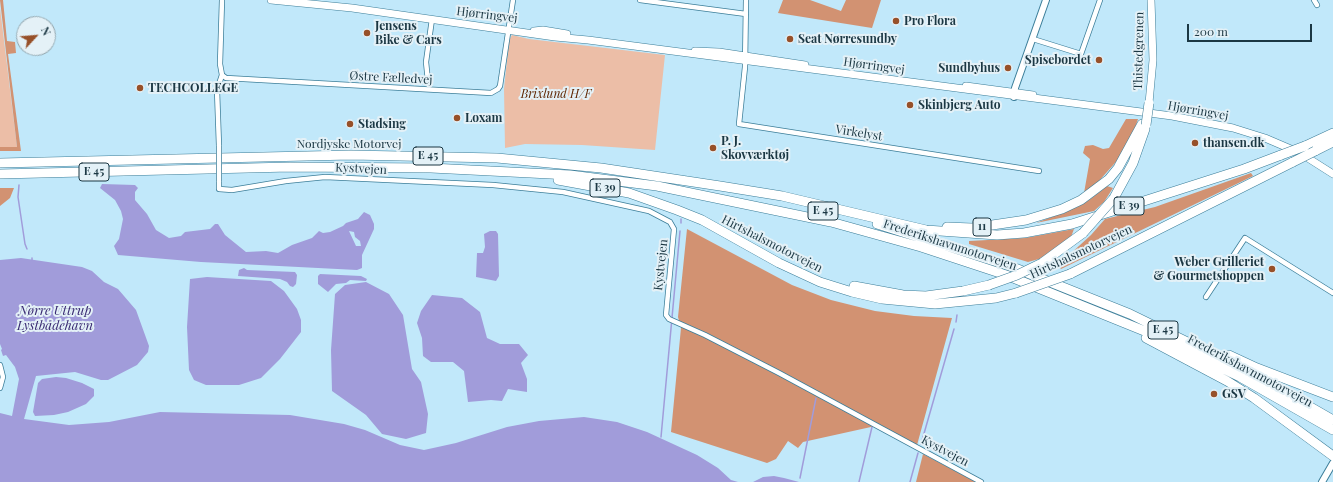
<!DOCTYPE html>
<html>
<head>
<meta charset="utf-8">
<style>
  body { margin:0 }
  #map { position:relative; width:1333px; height:482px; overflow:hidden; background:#c1e8fa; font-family:"Playfair Display",serif }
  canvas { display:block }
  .north { position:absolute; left:16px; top:16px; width:40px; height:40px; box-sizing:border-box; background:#e4f1f7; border:1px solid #94a7af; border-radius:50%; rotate:64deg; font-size:11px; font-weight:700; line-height:16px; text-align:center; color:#1b3743 }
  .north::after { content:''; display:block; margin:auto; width:14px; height:18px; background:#975029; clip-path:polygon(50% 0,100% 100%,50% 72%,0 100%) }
  .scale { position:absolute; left:1187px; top:24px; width:125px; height:18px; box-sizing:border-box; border:2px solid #1b3743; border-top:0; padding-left:5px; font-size:12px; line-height:14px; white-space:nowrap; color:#1b3743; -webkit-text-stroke:3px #e4f1f7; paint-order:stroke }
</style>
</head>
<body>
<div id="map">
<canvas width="1333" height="482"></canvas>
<div class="north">N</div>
<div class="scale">200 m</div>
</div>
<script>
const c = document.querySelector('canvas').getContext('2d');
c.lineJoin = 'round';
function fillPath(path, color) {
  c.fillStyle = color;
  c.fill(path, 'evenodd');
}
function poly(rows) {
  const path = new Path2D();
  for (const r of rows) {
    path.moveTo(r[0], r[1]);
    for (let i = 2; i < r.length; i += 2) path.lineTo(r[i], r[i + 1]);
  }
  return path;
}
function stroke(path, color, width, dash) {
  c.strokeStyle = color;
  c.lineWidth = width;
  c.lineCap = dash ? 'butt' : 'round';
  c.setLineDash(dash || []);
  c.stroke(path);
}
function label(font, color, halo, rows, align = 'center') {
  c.font = font + ' "Playfair Display",serif';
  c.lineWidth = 4;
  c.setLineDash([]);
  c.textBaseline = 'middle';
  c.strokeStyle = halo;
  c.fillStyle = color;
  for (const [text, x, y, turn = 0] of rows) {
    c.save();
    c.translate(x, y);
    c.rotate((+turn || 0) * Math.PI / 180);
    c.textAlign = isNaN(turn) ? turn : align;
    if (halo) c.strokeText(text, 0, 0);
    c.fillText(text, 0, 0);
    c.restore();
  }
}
fillPath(poly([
  [0,8,17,147,0,147],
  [512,35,529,39,665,55,655,150,582,145,525,144,505,148,504,89,509,40]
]), '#ecbea7');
fillPath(poly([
  [0,0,3,0,7,41,15,42,16,53,8,54,21,151,0,151,0,147,17,147],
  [783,0,810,0,841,11,846,0,881,0,872,28,778,13],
  [1126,119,1138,119,1132,137,1123,154,1098,182,1084,193,1090,159,1083,153,1085,146,1093,145,1103,149,1109,148],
  [1251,173,1253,176,1061,269,1058,265,1091,235,1105,219,1155,207],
  [1107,186,1113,188,1104,202,1094,211,1036,223,1077,207,1089,200],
  [0,188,14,188,10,198,0,206],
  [687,229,792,285,831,300,875,311,914,316,952,318,917,445,880,425,803,442,798,448,788,441,776,459,767,463,671,432,681,328,678,317],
  [1074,229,1071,237,1058,248,1039,259,1028,262,969,244,969,241,1025,238],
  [923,454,976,482,916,482]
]), '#d29272');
fillPath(poly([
  [102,184,135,185,138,188,135,192,135,200,147,214,156,230,169,238,181,236,185,232,210,229,215,224,218,224,225,235,246,252,266,251,278,253,292,245,312,238,319,231,323,233,330,232,343,226,346,223,358,219,364,212,370,215,374,224,374,229,362,255,362,268,357,270,201,262,118,255,114,246,119,239,123,219,121,211,115,200,100,188],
  [349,231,354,232,355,237,360,241,361,246,356,246],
  [490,231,496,231,498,234,499,276,496,281,476,277,477,253,483,253,485,247,484,234],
  [21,258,82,267,92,271,104,282,118,289,136,310,149,346,148,352,137,365,108,380,101,380,75,372,36,376,24,419,69,425,109,422,160,412,290,415,344,424,365,430,400,445,424,450,456,443,507,427,539,421,584,417,617,422,647,432,697,455,718,468,731,480,738,482,0,482,0,413,12,416,19,379,15,367,6,355,3,356,1,350,2,349,0,344,0,260],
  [244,268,247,270,295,272,297,275,296,284,293,287,290,286,287,282,280,279,238,276,239,270],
  [320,274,361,276,367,279,366,281,350,280,346,283,336,284,328,292,318,284,318,276],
  [207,277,271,281,284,291,297,309,301,320,301,332,280,359,261,378,239,385,206,385,194,380,189,370,187,327,190,279],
  [366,282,389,294,403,315,412,369,421,382,428,414,426,433,406,439,382,434,366,415,332,391,331,350,335,294,345,285],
  [432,295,462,298,480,312,487,338,500,344,519,344,528,355,521,363,527,379,527,392,508,389,502,401,491,400,468,402,464,371,453,362,431,362,423,356,422,338,417,323,421,311],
  [56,377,66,378,82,383,94,389,94,396,86,404,68,412,54,415,35,416,33,412,38,383,42,379],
  [774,476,784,478,799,482,753,482,763,477]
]), '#a19cda');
stroke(poly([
  [19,185,18,197,25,244,27,249],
  [681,223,681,219],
  [32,260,32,258],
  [956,322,957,315],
  [661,437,680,231],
  [921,444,954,329],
  [800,478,816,398],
  [859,482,872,427],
  [910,482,918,453]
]), '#a19cda', 1.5);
const minor = poly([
  [222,0,220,64,222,75,226,78,491,93,498,89,500,86,513,0],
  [640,0,746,14],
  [746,0,745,67,739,124,1039,171],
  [1314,0,1317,5],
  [1033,39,1081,54,1100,0],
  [428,81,426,62,432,19],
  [219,146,217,90,222,75],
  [219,181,219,189,232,190,286,181,325,177,493,185,563,192,649,211,670,222,674,229,666,315,669,319,705,335,779,373,981,482],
  [1206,297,1245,238,1333,293],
  [0,365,3,377,0,388]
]);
const tertiary = poly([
  [1014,97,1015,88,1046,0],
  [1322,482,1333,463]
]);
const secondary = poly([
  [271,0,352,8,555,37,588,40,1172,116,1233,128,1265,138,1300,153,1333,174],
  [534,31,543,30,567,34],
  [695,51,719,52,805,65],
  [966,86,1033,95]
]);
const primary = poly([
  [1149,103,1153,60,1151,0]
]);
const motorway = poly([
  [1305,146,1333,133],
  [1315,151,1333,142],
  [0,163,351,155,497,158,601,168,720,186,782,196,926,230,997,235,1024,233,1072,224,1244,169,1281,155],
  [0,174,290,167,431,168,570,175,657,186,831,222,921,247,1006,275,1147,332,1240,377,1333,430],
  [558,180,629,193,677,210,702,220,779,263,820,282,852,292,882,299,935,304,996,298,1016,293],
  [1114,198,1133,163,1145,129],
  [877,224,1010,266,1130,314,1253,374,1333,420],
  [947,227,972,228,1026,220,1062,209,1081,200,1109,179,1118,168,1142,124],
  [1042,263,1083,233],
  [1070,274,1293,162],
  [854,286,903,295,926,296,963,291,989,285],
  [1146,338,1227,381,1254,398,1333,456],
  [1229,355,1257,368,1333,397]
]);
stroke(minor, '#3c7e99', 6);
stroke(tertiary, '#3c7e99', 8);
stroke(secondary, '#3c7e99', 8);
stroke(primary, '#3c7e99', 8);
stroke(motorway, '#3c7e99', 10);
stroke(minor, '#fff', 4.5);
stroke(tertiary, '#fff', 6);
stroke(secondary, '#fff', 7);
stroke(primary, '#fff', 7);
stroke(motorway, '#fff', 9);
const minorBridge = poly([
  [219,181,219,146]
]);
const motorwayBridge = poly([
  [1146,125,1149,103],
  [1281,155,1305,146],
  [1293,162,1315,151],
  [1083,233,1114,198],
  [989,285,1017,275,1042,263],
  [1016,293,1070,274]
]);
stroke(minorBridge, '#3c7e99', 6, []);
stroke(motorwayBridge, '#3c7e99', 10, []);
stroke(minorBridge, '#fff', 4.5);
stroke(motorwayBridge, '#fff', 9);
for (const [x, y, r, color] of [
  [896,21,4,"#975029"],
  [367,33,4,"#975029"],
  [790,39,4,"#975029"],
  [1099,60,4,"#975029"],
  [1008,68,4,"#975029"],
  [140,88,4,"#975029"],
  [910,105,4,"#975029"],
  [457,118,4,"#975029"],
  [350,124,4,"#975029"],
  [1195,143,4,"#975029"],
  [713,148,4,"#975029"],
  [1272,269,4,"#975029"],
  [1214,394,4,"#975029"]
]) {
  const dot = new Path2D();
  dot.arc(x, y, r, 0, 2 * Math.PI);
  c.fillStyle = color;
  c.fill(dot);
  stroke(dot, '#e4f1f7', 1.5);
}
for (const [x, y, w] of [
  [428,156,30],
  [94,172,30],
  [605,188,30],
  [1129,206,30],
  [823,211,30],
  [982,227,18],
  [1163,330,30]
]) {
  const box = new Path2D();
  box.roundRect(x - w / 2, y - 9, w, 18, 3);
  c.fillStyle = '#e4f1f7';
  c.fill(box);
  stroke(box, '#1b3743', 1);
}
label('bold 11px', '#1b3743', null, [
  ["E 45",428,156],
  ["E 45",94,172],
  ["E 39",605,188],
  ["E 39",1129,206],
  ["E 45",823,211],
  ["11",982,227],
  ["E 45",1163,330]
]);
label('12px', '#1b3743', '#e4f1f7', [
  ["Hjørringvej",487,15,7],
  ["Thistedgrenen",1139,51,-89],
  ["Hjørringvej",874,66,8],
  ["Østre Fælledvej",391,78,3],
  ["Hjørringvej",1198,111,10],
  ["Virkelyst",859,133,9],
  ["Nordjyske Motorvej",349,144],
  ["Kystvejen",361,169,3],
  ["Hirtshalsmotorvejen",772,244,27],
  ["Frederikshavnmotorvejen",950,245,18],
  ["Hirtshalsmotorvejen",1081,252,-25],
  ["Kystvejen",661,265,-84],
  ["Frederikshavnmotorvejen",1250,371,28],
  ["Kystvejen",945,451,28]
]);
label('bold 12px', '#1b3743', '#e4f1f7', [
  ["Pro Flora",904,21],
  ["Jensens",375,26],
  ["Bike & Cars",375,40],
  ["Seat Nørresundby",798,39],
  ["Spisebordet",1091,60,"right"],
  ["Sundbyhus",1000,68,"right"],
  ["TECHCOLLEGE",148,88],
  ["Skinbjerg Auto",918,105],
  ["Loxam",465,118],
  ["Stadsing",358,124],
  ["P. J.",721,141],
  ["Skovværktøj",721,155],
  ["thansen.dk",1203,143],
  ["Weber Grilleriet",1264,262,"right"],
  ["& Gourmetshoppen",1264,276,"right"],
  ["GSV",1222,394]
], 'left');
label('italic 12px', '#5f2500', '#e4f1f7', [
  ["Brixlund H/F",556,94]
]);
label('italic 13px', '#382972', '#e4f1f7', [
  ["Nørre Uttrup",55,311],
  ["Lystbådehavn",55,326]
]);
</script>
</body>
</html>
